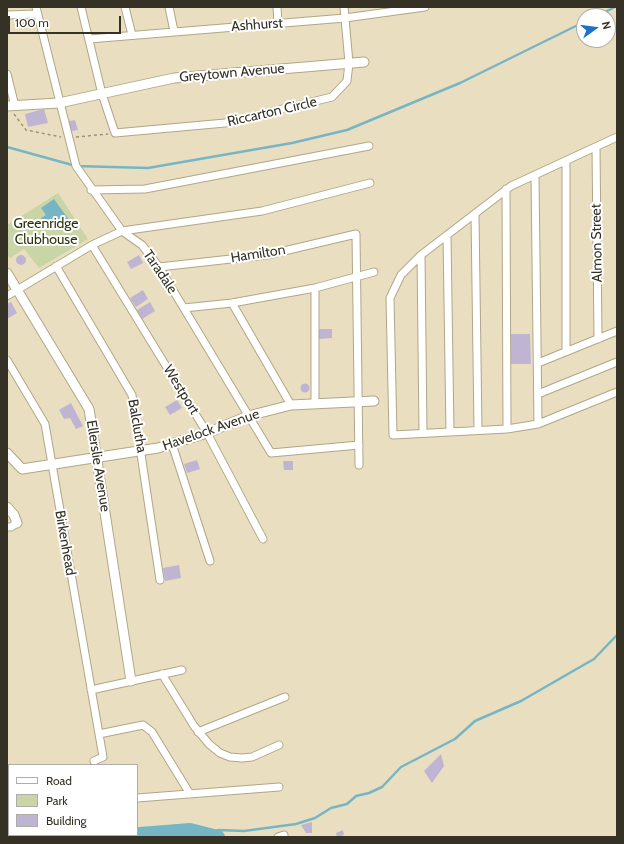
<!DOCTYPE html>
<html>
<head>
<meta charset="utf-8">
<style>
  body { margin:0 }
  #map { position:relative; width:624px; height:844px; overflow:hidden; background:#e9dfc0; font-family:Cabin,sans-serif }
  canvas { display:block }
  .frame { position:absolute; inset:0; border:8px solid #353125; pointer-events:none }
  .legend { position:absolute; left:8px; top:764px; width:130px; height:72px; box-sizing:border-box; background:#fff; border:1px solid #aeada8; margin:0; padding:5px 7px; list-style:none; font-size:12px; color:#353125 }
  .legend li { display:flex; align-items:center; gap:8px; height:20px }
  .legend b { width:20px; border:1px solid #aeada8 }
  .north { position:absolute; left:576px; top:8px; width:40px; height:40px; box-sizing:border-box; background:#fff; border:1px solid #aeada8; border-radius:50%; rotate:76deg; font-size:11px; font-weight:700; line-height:16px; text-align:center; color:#353125 }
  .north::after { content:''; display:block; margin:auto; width:14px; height:18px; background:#1d73c1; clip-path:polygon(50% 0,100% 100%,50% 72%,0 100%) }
  .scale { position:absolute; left:8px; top:16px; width:113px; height:18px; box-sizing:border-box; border:2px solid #353125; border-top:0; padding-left:5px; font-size:12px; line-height:14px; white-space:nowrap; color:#353125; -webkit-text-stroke:3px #fff; paint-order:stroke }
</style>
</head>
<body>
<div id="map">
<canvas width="624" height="844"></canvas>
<div class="frame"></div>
<ul class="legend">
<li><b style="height:5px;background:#fff"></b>Road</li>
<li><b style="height:11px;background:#c9d4a7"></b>Park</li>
<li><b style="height:11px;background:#bfb5d2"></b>Building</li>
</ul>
<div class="north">N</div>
<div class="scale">100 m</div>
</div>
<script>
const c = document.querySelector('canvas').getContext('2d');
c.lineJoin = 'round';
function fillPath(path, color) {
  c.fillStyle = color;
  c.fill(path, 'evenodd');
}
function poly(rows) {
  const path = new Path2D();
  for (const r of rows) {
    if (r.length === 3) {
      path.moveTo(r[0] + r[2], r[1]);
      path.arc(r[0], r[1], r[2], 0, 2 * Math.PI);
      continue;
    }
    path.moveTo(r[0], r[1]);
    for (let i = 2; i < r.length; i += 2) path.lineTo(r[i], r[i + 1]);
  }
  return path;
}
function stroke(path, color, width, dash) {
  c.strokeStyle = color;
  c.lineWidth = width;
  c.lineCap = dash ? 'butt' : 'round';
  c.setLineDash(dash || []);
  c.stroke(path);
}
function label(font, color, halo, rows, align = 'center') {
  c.font = font + ' Cabin,sans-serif';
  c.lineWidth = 4;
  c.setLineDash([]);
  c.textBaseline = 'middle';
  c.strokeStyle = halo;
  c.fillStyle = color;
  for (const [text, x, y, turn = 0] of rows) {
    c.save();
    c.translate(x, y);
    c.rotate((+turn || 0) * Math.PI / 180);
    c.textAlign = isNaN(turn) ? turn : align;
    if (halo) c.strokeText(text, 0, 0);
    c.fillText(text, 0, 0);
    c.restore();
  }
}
fillPath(poly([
  [58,193,88,239,39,268,24,249,10,258,7,255,7,225]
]), '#c9d4a7');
fillPath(poly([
  [54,199,69,220,55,228,51,222,46,226,41,218,46,215,41,208]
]), '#76b6c4');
stroke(poly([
  [597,16,615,7],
  [7,147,76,166,148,168,292,143,347,130,460,83,584,22],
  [212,835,215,831,219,830,244,831,296,824,315,818,331,808,347,804,356,796,369,793,382,787,401,767,455,739,475,721,521,701,594,659,617,635]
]), '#76b6c4', 2.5);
stroke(poly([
  [132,837,140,834,190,830,218,837]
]), '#76b6c4', 14);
fillPath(poly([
  [44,109,48,123,28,127,25,114],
  [75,120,78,130,66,132,64,122],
  [139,255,143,263,131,269,127,262],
  [21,260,5],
  [143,290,148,299,136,307,130,298],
  [11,302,17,313,7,319,7,304],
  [150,302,155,311,142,319,137,310],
  [319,329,332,329,332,338,319,339],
  [508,334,530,334,531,364,509,364],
  [305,388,4.5],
  [177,400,182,408,170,415,165,407],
  [71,403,83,426,76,429,70,418,64,419,59,410],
  [197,460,200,469,187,473,184,464],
  [283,461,293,461,293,470,284,470],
  [179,565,181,578,165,581,163,568],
  [441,754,444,766,432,783,424,771],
  [312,822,312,833,306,833,301,825],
  [343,830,344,835,337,837,336,833]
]), '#bfb5d2');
const minor = poly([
  [36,7,76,166,122,231,142,245,159,267,271,453,359,445],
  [81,7,102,94,115,133,225,123,332,97,347,81,349,63,344,7],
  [125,7,132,35],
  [169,7,174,31],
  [277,7,278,23],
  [7,15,37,14],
  [89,39,345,18,425,7],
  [7,74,15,106],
  [617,137,511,186,421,255,401,275,390,298,393,435,507,429,538,424,617,392],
  [596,147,598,339],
  [566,161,566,351],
  [535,176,538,424],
  [506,189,507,429],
  [91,190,145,189,369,146],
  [475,214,478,430],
  [447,236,450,432],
  [92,245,207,433,263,539],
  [421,255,423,433],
  [56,266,132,395,160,580],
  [159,267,267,255,356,234,359,465],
  [315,288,315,403],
  [7,296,92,245,122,231,262,211,370,183],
  [232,303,291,405],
  [184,308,232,303,315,288,374,272],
  [7,360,45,424,103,757,94,761],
  [538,363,617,331],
  [538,394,617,362],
  [172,444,210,561],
  [7,527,11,527,17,523],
  [162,674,194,726,209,744,220,753,230,757,242,758,252,757,279,745],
  [91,690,182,670],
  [198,732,285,697],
  [99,734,143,725,152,732,190,794],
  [137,798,279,787],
  [278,837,284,835]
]);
const tertiary = poly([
  [7,106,59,103,174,78,364,62],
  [7,273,89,409,131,681],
  [7,453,22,469,158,448,207,433,248,416,291,405,374,401],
  [7,507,14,515,17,523]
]);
stroke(minor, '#b0a688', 9);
stroke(tertiary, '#b0a688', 11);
stroke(poly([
  [14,114,26,130,61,137],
  [76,137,108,134]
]), '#99927b', 1.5, [3, 3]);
stroke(minor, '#fff', 7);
stroke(tertiary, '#fff', 9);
label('14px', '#353125', '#fff', [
  ["Ashhurst",257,25,-4],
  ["Greytown Avenue",232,73,-5],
  ["Riccarton Circle",272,112,-13],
  ["Almon Street",597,243,-91],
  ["Hamilton",258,254,-9],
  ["Taradale",160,272,56],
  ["Westport",181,390,58],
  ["Balclutha",137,426,80],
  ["Havelock Avenue",211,430,-19],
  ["Ellerslie Avenue",98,466,81],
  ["Birkenhead",65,543,80]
]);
label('14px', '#2c330c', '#fff', [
  ["Greenridge",46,224],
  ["Clubhouse",46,240]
]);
</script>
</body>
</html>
